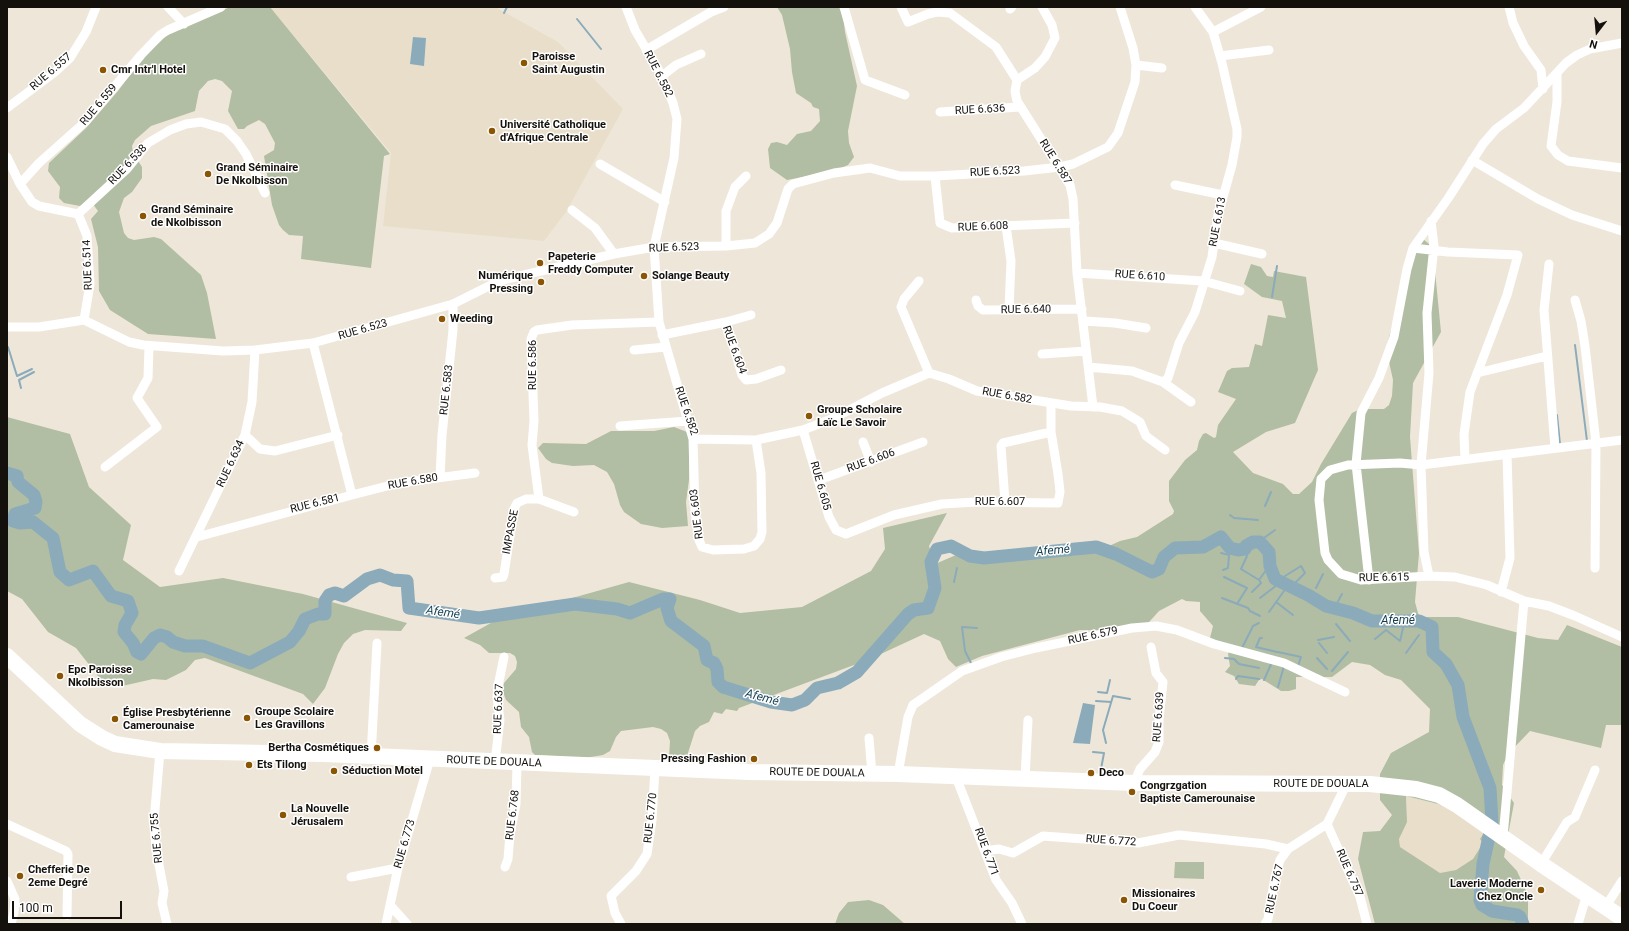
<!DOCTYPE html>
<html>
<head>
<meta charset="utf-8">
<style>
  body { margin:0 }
  #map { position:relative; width:1629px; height:931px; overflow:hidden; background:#eee7d9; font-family:Roboto,sans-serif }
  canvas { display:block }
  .frame { position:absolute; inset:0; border:8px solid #14110d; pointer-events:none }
  .north { position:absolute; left:1577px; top:12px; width:40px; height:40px; -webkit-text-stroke:3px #fff; paint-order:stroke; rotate:196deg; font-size:11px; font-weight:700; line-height:16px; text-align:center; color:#14110d }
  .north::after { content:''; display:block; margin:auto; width:14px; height:18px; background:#14110d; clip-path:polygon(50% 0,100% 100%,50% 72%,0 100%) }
  .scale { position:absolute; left:12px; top:901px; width:110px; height:18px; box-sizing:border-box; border:2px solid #14110d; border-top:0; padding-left:5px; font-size:12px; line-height:14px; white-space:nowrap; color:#14110d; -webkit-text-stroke:3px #fff; paint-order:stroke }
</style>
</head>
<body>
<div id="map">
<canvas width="1629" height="931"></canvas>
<div class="frame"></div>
<div class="north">N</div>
<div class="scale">100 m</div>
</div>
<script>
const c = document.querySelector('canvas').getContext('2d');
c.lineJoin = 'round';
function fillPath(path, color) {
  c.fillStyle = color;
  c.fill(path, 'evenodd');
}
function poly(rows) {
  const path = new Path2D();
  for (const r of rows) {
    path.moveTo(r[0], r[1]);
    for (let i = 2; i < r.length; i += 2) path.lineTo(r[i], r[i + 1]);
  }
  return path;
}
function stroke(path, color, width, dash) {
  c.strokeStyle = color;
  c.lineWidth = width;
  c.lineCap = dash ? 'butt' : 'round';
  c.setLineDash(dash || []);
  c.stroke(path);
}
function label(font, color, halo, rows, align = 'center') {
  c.font = font + ' Roboto,sans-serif';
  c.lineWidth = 3;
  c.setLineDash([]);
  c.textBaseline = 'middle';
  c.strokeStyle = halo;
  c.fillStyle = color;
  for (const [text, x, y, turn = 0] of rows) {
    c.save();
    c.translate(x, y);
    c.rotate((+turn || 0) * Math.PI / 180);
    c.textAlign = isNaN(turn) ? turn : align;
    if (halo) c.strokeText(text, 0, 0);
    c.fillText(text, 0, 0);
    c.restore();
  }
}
fillPath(poly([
  [270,7,495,7,558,42,623,109,566,212,544,241,383,226,391,153],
  [1406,796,1438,804,1457,813,1484,833,1483,843,1473,859,1456,870,1440,873,1400,847,1399,840,1407,814]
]), '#e9dec9');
fillPath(poly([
  [230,7,270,7,390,154,384,156,371,268,301,259,303,236,289,235,283,230,279,225,272,205,264,156,274,150,275,143,265,124,259,120,247,126,244,129,238,129,228,111,232,91,222,81,215,79,208,81,199,91,195,111,151,126,135,140,132,146,133,153,142,167,142,178,132,192,124,198,119,212,124,233,128,238,134,240,154,237,161,239,201,275,207,293,216,339,148,334,110,310,99,291,98,247,91,219,98,211,90,200,80,206,64,203,59,198,60,187,48,171,49,163,86,128,118,91,142,59,161,41,167,35],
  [777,7,839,7,843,15,845,32,857,86,848,131,849,143,854,157,848,165,834,171,787,180,770,168,768,149,771,143,777,142,787,145,797,134,811,131,820,121,819,109,813,107,811,103,796,93,792,72,790,49,782,15],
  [1416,239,1423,239,1429,244,1435,271,1441,332,1413,383,1410,437,1419,553,1415,602,1418,613,1420,617,1458,617,1538,638,1558,640,1567,625,1622,647,1622,725,1606,725,1601,748,1530,731,1508,754,1503,765,1502,785,1514,803,1504,857,1517,871,1528,895,1528,924,1375,924,1358,859,1363,832,1380,831,1392,815,1380,800,1380,774,1391,753,1429,732,1430,709,1401,680,1385,675,1370,665,1352,662,1332,677,1296,677,1296,689,1289,691,1281,691,1262,679,1259,680,1255,686,1239,684,1234,676,1225,672,1230,666,1228,654,1230,649,1209,642,1213,626,1200,611,1200,602,1186,601,1182,599,1159,611,1141,631,1080,630,982,656,956,667,948,659,940,641,924,634,870,659,739,708,737,711,726,709,722,714,714,712,709,722,700,726,695,731,687,756,683,759,674,761,669,758,670,741,667,733,661,729,653,727,621,731,616,737,610,751,603,755,585,758,535,755,532,752,529,737,521,727,519,712,506,700,503,692,504,683,516,669,517,662,515,656,510,653,489,653,480,645,464,638,498,619,629,582,700,600,740,613,802,607,871,571,885,549,883,528,947,513,929,546,935,564,956,555,984,562,1078,555,1096,552,1120,541,1137,537,1173,514,1174,511,1169,501,1169,481,1185,460,1197,450,1199,441,1203,434,1206,433,1214,438,1216,437,1218,425,1236,399,1218,392,1227,371,1232,368,1249,367,1255,344,1262,346,1268,315,1286,318,1282,301,1262,297,1244,284,1251,264,1261,267,1267,276,1273,277,1274,271,1306,277,1318,370,1295,423,1266,432,1233,452,1253,473,1283,484,1293,494,1299,494,1312,482,1321,464,1352,413,1360,409,1384,409,1389,405,1392,396,1393,380,1386,348],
  [1406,796,1438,804,1457,813,1484,833,1480,839,1483,843,1473,859,1456,870,1440,873,1400,847,1399,839,1407,822],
  [7,417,70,434,89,487,131,525,123,560,160,587,223,578,303,594,407,623,401,631,365,630,353,634,344,643,338,654,325,688,313,704,303,694,205,658,195,660,186,670,166,680,153,679,118,687,105,685,76,648,48,632,22,599,7,591],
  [674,427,687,432,689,439,689,480,686,502,688,526,662,528,641,524,624,512,620,505,614,484,607,472,594,465,573,466,552,463,546,459,538,448,543,443,586,444,611,431,654,431],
  [1175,862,1204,862,1204,879,1174,878],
  [869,900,883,905,905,924,835,924,839,913,848,902]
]), '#b1bea3');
fillPath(poly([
  [413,37,426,38,424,66,410,64],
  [1083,703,1095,705,1090,744,1073,743]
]), '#8babba');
stroke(poly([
  [504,13,507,7],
  [577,19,601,49],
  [1272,297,1277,266],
  [1575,345,1587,441],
  [8,347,17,376,32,369],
  [21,388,19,380,34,372],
  [1557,415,1560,444],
  [1265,506,1271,492],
  [1230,515,1234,518,1258,520],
  [1261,543,1264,538,1275,530],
  [1246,552,1247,556,1241,569,1259,580],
  [1221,553,1229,555,1228,568,1223,570],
  [1224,577,1247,588,1237,604],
  [1277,581,1301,566,1305,573,1293,585,1293,588],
  [954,582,957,568],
  [1316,588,1323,574],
  [1252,592,1261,583,1259,580,1272,562],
  [1222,598,1248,608,1250,611,1260,616],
  [1260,598,1277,585],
  [1276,602,1293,615],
  [1336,605,1342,594],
  [1269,612,1284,591],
  [1336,624,1350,641],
  [1262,638,1260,638,1256,647,1277,652],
  [1375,639,1386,630,1400,641,1404,624],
  [1318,640,1334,637],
  [1319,643,1327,653],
  [1242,648,1253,626,1259,623],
  [1278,652,1301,657,1298,666],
  [1406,653,1419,635],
  [1225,658,1234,659,1239,664,1259,668],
  [1317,658,1327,669],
  [972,665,965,651,962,627,977,628],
  [1332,671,1348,652],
  [1236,679,1238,676,1259,679],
  [1264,680,1272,662],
  [1278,687,1284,666],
  [1098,692,1107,693,1110,680],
  [1096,701,1111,702],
  [1106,743,1103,730,1113,696,1130,699],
  [1093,752,1104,753],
  [1101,769,1104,753]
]), '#8babba', 2);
stroke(poly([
  [7,473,17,476,18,482,34,495,36,502,35,508,15,514,13,521,20,523,33,522,53,538,60,572,69,580,93,571,111,596,128,601,132,613,125,625,124,632,133,643,137,652,141,654,154,638,160,635,167,637,173,642,185,646,203,646,250,663,290,642,299,631,305,619,318,614,325,614,325,601,329,595,335,593,344,596,367,579,380,575,393,580,407,581,409,608,479,618,575,604,617,609,630,613,663,599,670,599,667,608,671,621,704,646,707,660,714,663,717,669,718,682,723,687,771,702,792,705,805,700,817,688,838,683,857,672,908,614,914,610,928,608,935,588,931,562,937,549,951,546,970,556,984,558,1096,547,1116,554,1152,572,1159,569,1164,557,1175,548,1203,547,1221,537,1230,548,1238,550,1245,549,1246,546,1253,542,1260,542,1269,552,1270,566,1275,579,1308,595,1326,606,1353,613,1372,621,1419,621,1432,627,1433,652,1446,664,1458,685,1463,717,1490,788,1492,823,1483,864,1480,900,1482,905,1492,911,1517,915,1520,917,1523,924]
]), '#8babba', 13);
stroke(poly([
  [168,7,184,24],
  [626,7,635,30,662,76,673,103,677,119,674,158,654,247,659,322,693,439,756,440,803,430,834,418,882,393,929,373,949,379,977,391,1071,406,1100,407,1122,411,1140,422,1146,436,1165,450],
  [844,7,865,80,905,95],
  [901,7,908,22,928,14,937,12,950,13,996,47,1017,80,1015,91,1017,101,1070,185,1073,199,1077,273,1093,407],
  [1120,7,1133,48,1136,65],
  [1195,7,1213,32],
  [1509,7,1513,23,1524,46,1541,70,1543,89],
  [1010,9,1012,7],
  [646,50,711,12,724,7],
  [1220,56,1269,50],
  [1557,74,1557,102,1551,146,1558,155,1568,161,1622,168],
  [662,76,676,65,701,54],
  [1017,80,1035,68,1045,57,1055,38,1052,25,1042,7],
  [7,108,55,72,70,58,86,32,96,7],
  [940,112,1020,107],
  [7,157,20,184,32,202,39,206,78,214,81,221,87,236,90,284,84,320],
  [1472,160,1538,199,1572,215,1622,231],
  [600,164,665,202],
  [935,176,940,223,952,228,1075,223],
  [20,184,39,163,85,122,141,55,160,35,168,30,221,7],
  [1175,185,1223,195],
  [572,210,595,228,614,254],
  [78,214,127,169,148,143,170,130,186,124,201,122,225,129,237,141,246,154,265,193],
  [1006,226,1011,261,1009,310],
  [1214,243,1262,254],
  [726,246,726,211,735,187,746,176],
  [1413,248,1448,252,1518,255,1507,295,1470,392,1464,434,1465,459],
  [1549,264,1544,310,1555,448],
  [1077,273,1203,281,1240,291],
  [919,281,904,299,901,307,929,373],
  [976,300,978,306,983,310,1082,309],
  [1575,300,1581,321,1585,346,1596,443,1595,568],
  [1084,321,1115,323,1146,328],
  [726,322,751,315],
  [7,327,39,327,84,320,129,342,143,345,223,351,255,350,313,343,453,304,497,282,511,278,614,254,654,247,726,246,755,243,769,234,777,223,788,189,793,184,834,173,870,168,900,176,935,176,1024,171,1060,167,1073,164,1108,147,1118,133,1135,82,1136,65,1162,68],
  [662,335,726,322,742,375,746,380,756,379,781,370],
  [634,350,666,347],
  [1042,354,1086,351],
  [1088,367,1132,371,1163,382,1168,378,1179,343,1195,312,1212,257,1218,215,1232,165,1237,137,1237,129,1222,63,1213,32,1261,7],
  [1477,373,1547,356],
  [1163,382,1191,402],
  [620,426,688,421],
  [803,430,829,517,836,530,846,534,894,515,942,504,976,502,1058,503,1060,492,1058,474,1051,432,1051,403],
  [245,435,260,449,275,451,338,435],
  [693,439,695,510,699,540,702,547,713,550,744,549,754,546,760,539,762,532,761,473,756,440],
  [863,442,871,462],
  [105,467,157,427,137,398,148,378,149,346],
  [440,477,442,435,453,330,453,304],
  [819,480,923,442],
  [352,495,399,483,475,473],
  [539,499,532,445,534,421,531,339,534,332,537,330,572,325,659,322],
  [1005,502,1001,446,1003,443,1051,432],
  [197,537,352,495,313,343],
  [179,571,245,435,252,402,255,350],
  [1429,576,1424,552,1421,465,1429,373,1427,313,1434,246,1431,221],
  [495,578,503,577,504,574,514,509,517,503,526,499,539,499,574,512],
  [1369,580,1356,464,1361,413,1379,378,1394,337,1407,269,1413,248,1449,197,1483,144,1496,129,1524,108,1566,63,1577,55,1590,49,1622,43],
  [1501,592,1510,558,1507,454],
  [1524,601,1549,606,1575,616,1622,637],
  [869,738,872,774],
  [160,751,154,821,156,849,164,891,162,903,167,924],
  [371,757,377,643],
  [495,762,500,720,497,697,498,686,504,657],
  [898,774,908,717,913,705,962,671,1001,657,1036,648,1132,628,1156,626,1177,630,1214,644,1284,663,1345,692],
  [956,777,996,880,1012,903,1022,924],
  [1025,779,1028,720],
  [1134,783,1140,769,1155,752,1159,742,1159,719,1163,682,1156,673,1151,647],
  [7,824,66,851,68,854,67,915],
  [1327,824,1360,897,1367,924],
  [1503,837,1524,601,1487,585,1455,577,1429,576,1361,580,1341,574,1328,560,1325,553,1319,500,1321,479,1330,470,1348,465,1400,463,1421,465,1622,440],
  [985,851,999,849,1013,853,1043,836,1138,843,1179,835,1266,844,1288,849],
  [1541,864,1567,822,1575,817,1595,770],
  [505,867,508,859,510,834,516,804,517,763],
  [351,877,398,868],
  [7,881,15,899,14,912,11,924],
  [1606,906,1622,881],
  [386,924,390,905],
  [407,924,390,905,398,868,430,759],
  [621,924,615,913,611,896,636,871,647,854,652,820,655,768],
  [1265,924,1268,919,1275,877,1280,860,1288,849,1327,824,1346,785],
  [1578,924,1587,894]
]), '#fff', 9);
stroke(poly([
  [7,656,80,724,102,738,115,744,160,751,324,754,749,772,898,774,1134,783,1370,784,1416,789,1439,795,1457,805,1541,864,1622,918]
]), '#fff', 16);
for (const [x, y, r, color] of [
  [524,63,4,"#8b5604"],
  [103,70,4,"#8b5604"],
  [492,131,4,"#8b5604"],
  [208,174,4,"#8b5604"],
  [143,216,4,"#8b5604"],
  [540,263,4,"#8b5604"],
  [644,276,4,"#8b5604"],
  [541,282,4,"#8b5604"],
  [442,319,4,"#8b5604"],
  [809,416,4,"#8b5604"],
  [60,676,4,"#8b5604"],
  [247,718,4,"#8b5604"],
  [115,719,4,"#8b5604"],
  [377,748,4,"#8b5604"],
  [754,759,4,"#8b5604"],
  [249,765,4,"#8b5604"],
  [334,771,4,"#8b5604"],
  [1091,773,4,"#8b5604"],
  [1132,792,4,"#8b5604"],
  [283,815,4,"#8b5604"],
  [20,876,4,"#8b5604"],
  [1541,890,4,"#8b5604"],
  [1124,900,4,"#8b5604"]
]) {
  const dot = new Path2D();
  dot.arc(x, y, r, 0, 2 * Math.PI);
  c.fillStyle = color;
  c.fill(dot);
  stroke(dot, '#fff', 1.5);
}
label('bold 11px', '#14110d', '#fff', [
  ["Paroisse",532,57],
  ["Saint Augustin",532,70],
  ["Cmr Intr'l Hotel",111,70],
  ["Université Catholique",500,125],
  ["d'Afrique Centrale",500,138],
  ["Grand Séminaire",216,168],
  ["De Nkolbisson",216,181],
  ["Grand Séminaire",151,210],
  ["de Nkolbisson",151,223],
  ["Papeterie",548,257],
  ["Freddy Computer",548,270],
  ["Numérique",533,276,"right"],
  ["Pressing",533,289,"right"],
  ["Solange Beauty",652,276],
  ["Weeding",450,319],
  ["Groupe Scholaire",817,410],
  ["Laïc Le Savoir",817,423],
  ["Epc Paroisse",68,670],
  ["Nkolbisson",68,683],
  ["Groupe Scolaire",255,712],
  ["Les Gravillons",255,725],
  ["Église Presbytérienne",123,713],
  ["Camerounaise",123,726],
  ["Bertha Cosmétiques",369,748,"right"],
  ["Pressing Fashion",746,759,"right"],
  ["Ets Tilong",257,765],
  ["Séduction Motel",342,771],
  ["Deco",1099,773],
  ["Congrzgation",1140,786],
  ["Baptiste Camerounaise",1140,799],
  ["La Nouvelle",291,809],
  ["Jérusalem",291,822],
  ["Chefferie De",28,870],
  ["2eme Degré",28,883],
  ["Laverie Moderne",1533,884,"right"],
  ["Chez Oncle",1533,897,"right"],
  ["Missionaires",1132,894],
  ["Du Coeur",1132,907]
], 'left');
label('11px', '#14110d', '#fff', [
  ["RUE 6.557",51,72,-41],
  ["RUE 6.582",658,74,63],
  ["RUE 6.559",99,105,-50],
  ["RUE 6.636",980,110,-3],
  ["RUE 6.587",1055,162,58],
  ["RUE 6.538",128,165,-47],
  ["RUE 6.523",995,172,-3],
  ["RUE 6.613",1218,222,-79],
  ["RUE 6.608",983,227,-2],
  ["RUE 6.523",674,248,-2],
  ["RUE 6.514",88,265,-92],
  ["RUE 6.610",1140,276,4],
  ["RUE 6.640",1026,310,-1],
  ["RUE 6.523",363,330,-16],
  ["RUE 6.604",734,350,70],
  ["RUE 6.586",533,365,-90],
  ["RUE 6.583",447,390,-84],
  ["RUE 6.582",1007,396,10],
  ["RUE 6.582",686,411,71],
  ["RUE 6.606",871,461,-20],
  ["RUE 6.634",231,464,-65],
  ["RUE 6.580",413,482,-10],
  ["RUE 6.605",820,486,74],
  ["RUE 6.607",1000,502],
  ["RUE 6.581",315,504,-14],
  ["RUE 6.603",697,514,-97],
  ["IMPASSE",511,532,-79],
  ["RUE 6.615",1384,578,-1],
  ["RUE 6.579",1093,636,-12],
  ["RUE 6.637",499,709,-88],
  ["RUE 6.639",1159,717,-86],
  ["ROUTE DE DOUALA",494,762,2],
  ["ROUTE DE DOUALA",817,773,1],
  ["ROUTE DE DOUALA",1321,784],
  ["RUE 6.768",513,815,-83],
  ["RUE 6.770",651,818,-84],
  ["RUE 6.755",157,838,-95],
  ["RUE 6.772",1111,841,4],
  ["RUE 6.773",405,844,-74],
  ["RUE 6.771",986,852,70],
  ["RUE 6.757",1349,873,66],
  ["RUE 6.767",1275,889,-78]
]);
label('italic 12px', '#123e50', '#fff', [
  ["Afemé",1053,551,-5],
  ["Afemé",443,613,8],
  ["Afemé",1398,621],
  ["Afemé",762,698,15]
]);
</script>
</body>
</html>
